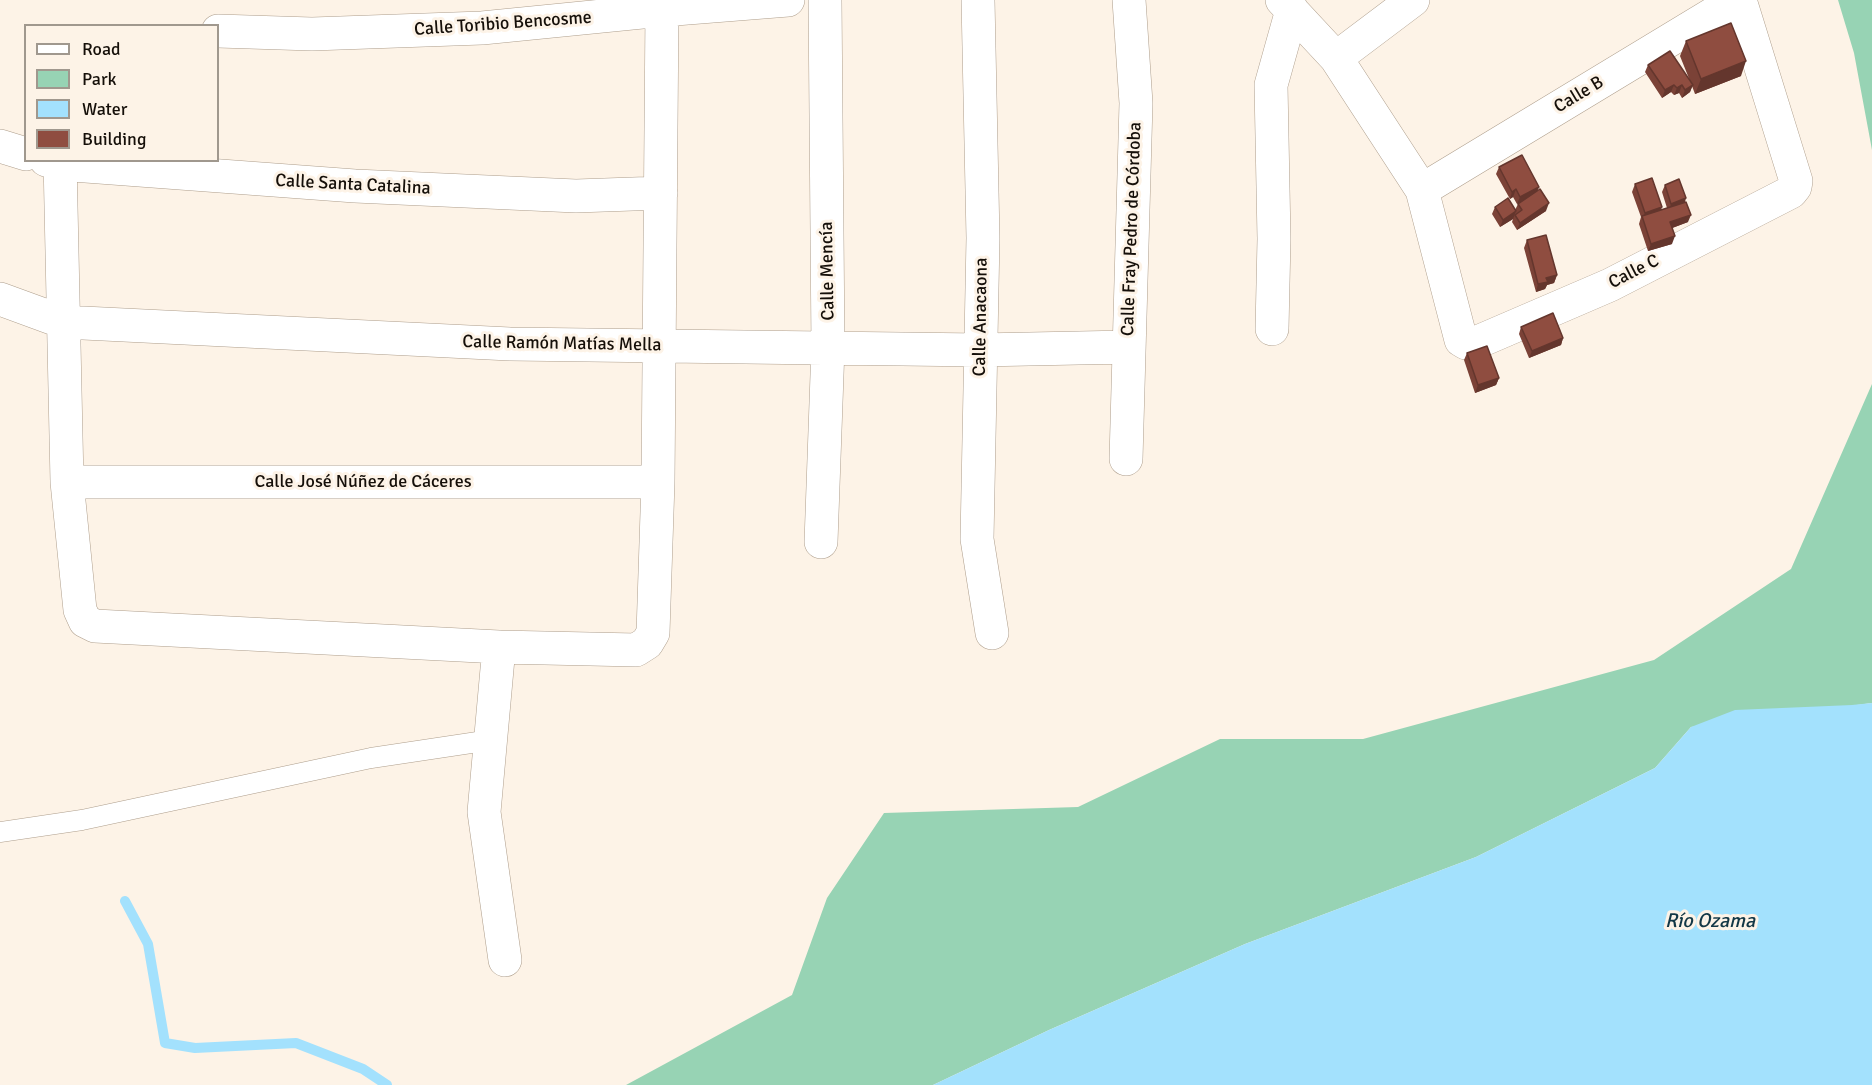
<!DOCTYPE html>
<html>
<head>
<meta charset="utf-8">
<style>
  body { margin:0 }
  #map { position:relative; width:1872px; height:1085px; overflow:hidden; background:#fdf3e7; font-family:Signika,sans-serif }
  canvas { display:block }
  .legend { position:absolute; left:24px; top:24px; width:195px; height:138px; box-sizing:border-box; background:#fdf3e7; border:2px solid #a0988e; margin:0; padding:8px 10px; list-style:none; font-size:18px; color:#150f09 }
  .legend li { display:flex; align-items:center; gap:12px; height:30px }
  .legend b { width:30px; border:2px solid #a0988e }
</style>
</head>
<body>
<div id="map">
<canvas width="1872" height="1085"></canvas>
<ul class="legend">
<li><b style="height:8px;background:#fff"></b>Road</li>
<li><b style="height:16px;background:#97d3b4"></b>Park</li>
<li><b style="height:16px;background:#a3e1fd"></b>Water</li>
<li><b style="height:16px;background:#8f4d40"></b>Building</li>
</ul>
</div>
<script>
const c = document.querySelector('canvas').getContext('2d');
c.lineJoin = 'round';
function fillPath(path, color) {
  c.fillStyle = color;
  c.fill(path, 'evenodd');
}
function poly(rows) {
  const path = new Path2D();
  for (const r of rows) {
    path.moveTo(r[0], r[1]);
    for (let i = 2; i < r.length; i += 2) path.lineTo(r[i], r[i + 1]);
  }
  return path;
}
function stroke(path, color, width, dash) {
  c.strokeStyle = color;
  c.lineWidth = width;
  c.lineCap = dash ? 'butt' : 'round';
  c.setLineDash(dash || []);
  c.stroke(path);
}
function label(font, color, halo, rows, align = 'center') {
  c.font = font + ' Signika,sans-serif';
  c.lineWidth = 6;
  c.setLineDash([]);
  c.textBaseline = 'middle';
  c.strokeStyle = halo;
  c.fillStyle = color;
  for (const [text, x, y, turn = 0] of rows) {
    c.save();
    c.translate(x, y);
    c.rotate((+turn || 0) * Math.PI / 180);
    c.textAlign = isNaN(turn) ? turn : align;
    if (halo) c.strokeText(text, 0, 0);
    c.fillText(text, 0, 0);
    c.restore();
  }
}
fillPath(poly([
  [1838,0,1872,0,1872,150,1854,53],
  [1872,384,1872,703,1691,727,1655,768,1476,857,1245,944,1049,1030,933,1085,626,1085,792,995,827,898,884,813,1078,807,1220,739,1363,739,1654,660,1791,569]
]), '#97d3b4');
fillPath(poly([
  [1872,703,1872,1085,933,1085,1049,1030,1245,944,1476,857,1655,768,1691,727,1735,710,1852,705]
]), '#a3e1fd');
stroke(poly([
  [125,901,148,944,165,1043,195,1048,296,1043,363,1069,387,1085]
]), '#a3e1fd', 10);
const service = poly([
  [0,832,82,820,371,758,491,740]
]);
const minor = poly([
  [978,0,983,238,977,539,992,633],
  [1282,0,1336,58,1422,190,1461,340,1466,343,1473,344,1610,285,1791,192,1795,187,1796,181,1740,0],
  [218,31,312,34,482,28,662,10,788,0],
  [1336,58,1413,0],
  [0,146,26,154],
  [46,160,59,164,355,186,576,196,661,193],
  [60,160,67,482,80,610,85,621,95,626,499,647,636,650,647,643,653,633,658,482,662,10,654,0],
  [1422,190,1736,0],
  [0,299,63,322,510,344,980,350,1128,347],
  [1272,329,1274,239,1271,85,1292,10],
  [1126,459,1136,103,1129,0],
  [67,482,658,482],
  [821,542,828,347,825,0],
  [499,647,484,812,505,960]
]);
stroke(service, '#ae9e8c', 21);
stroke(minor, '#ae9e8c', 34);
stroke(service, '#fff', 20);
stroke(minor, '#fff', 33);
fillPath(poly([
  [1686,41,1741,76,1695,94,1692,86,1690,92,1682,98,1679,93,1674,95,1671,92,1662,98,1645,72,1648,65,1690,81,1680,56],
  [1499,167,1539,187,1537,191,1546,211,1517,230,1512,222,1513,219,1500,227,1492,214,1495,207,1515,210,1518,204,1519,203,1517,204,1513,197,1510,199,1496,174],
  [1635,184,1661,210,1667,208,1662,192,1665,185,1685,202,1688,222,1672,228,1672,244,1648,251,1639,224,1641,217,1632,192],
  [1527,240,1557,275,1554,283,1547,285,1545,289,1536,292,1524,248],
  [1521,327,1563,338,1561,345,1529,358,1519,334],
  [1467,353,1499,378,1496,385,1475,393,1464,360]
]), '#7b4237');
fillPath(poly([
  [1746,61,1741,76,1695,94,1701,79],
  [1674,85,1671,92,1662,98,1665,90],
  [1682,85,1679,93,1674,95,1677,88],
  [1693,85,1690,92,1682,98,1685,90],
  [1539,187,1536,194,1517,204,1520,197],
  [1516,189,1513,197,1510,199,1512,192],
  [1686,198,1684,206,1669,211,1671,204],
  [1549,203,1546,211,1517,230,1520,223],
  [1662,207,1660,214,1642,220,1645,213],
  [1516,211,1513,219,1500,227,1503,220],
  [1691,215,1688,222,1667,230,1670,222],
  [1675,236,1672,244,1648,251,1651,244],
  [1557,275,1554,283,1547,285,1545,289,1536,292,1538,284,1546,278],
  [1563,338,1561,345,1529,358,1532,351],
  [1499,378,1496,385,1475,393,1478,385]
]), '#64362d');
const building = poly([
  [1731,23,1746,61,1701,79,1686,41,1731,23],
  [1670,51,1693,85,1685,90,1682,85,1677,88,1674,85,1665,90,1648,65,1670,51],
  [1522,155,1539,187,1520,197,1516,189,1512,192,1499,167,1522,155],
  [1652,178,1662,207,1645,213,1635,184,1652,178],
  [1679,179,1686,198,1671,204,1665,185,1679,179],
  [1540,189,1549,203,1520,223,1515,215,1522,210,1518,204,1540,189],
  [1508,198,1516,211,1503,220,1495,207,1508,198],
  [1686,202,1691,215,1670,222,1675,236,1651,244,1642,216,1686,202],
  [1546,235,1557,275,1546,278,1548,282,1538,284,1527,240,1546,235],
  [1553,313,1563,338,1532,351,1521,327,1553,313],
  [1487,346,1499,378,1478,385,1467,353,1487,346]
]);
fillPath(building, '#8f4d40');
stroke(building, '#64362d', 1.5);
label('18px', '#150f09', '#fdf3e7', [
  ["Calle Toribio Bencosme",503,24,-4],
  ["Calle B",1579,95,-31],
  ["Calle Santa Catalina",353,185,3],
  ["Calle Fray Pedro de Córdoba",1132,229,-88],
  ["Calle Mencía",828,271,-91],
  ["Calle C",1634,272,-27],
  ["Calle Anacaona",981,317,-89],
  ["Calle Ramón Matías Mella",562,344,1],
  ["Calle José Núñez de Cáceres",363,482]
]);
label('italic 20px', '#123746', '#fdf3e7', [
  ["Río Ozama",1710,922]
]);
</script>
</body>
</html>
